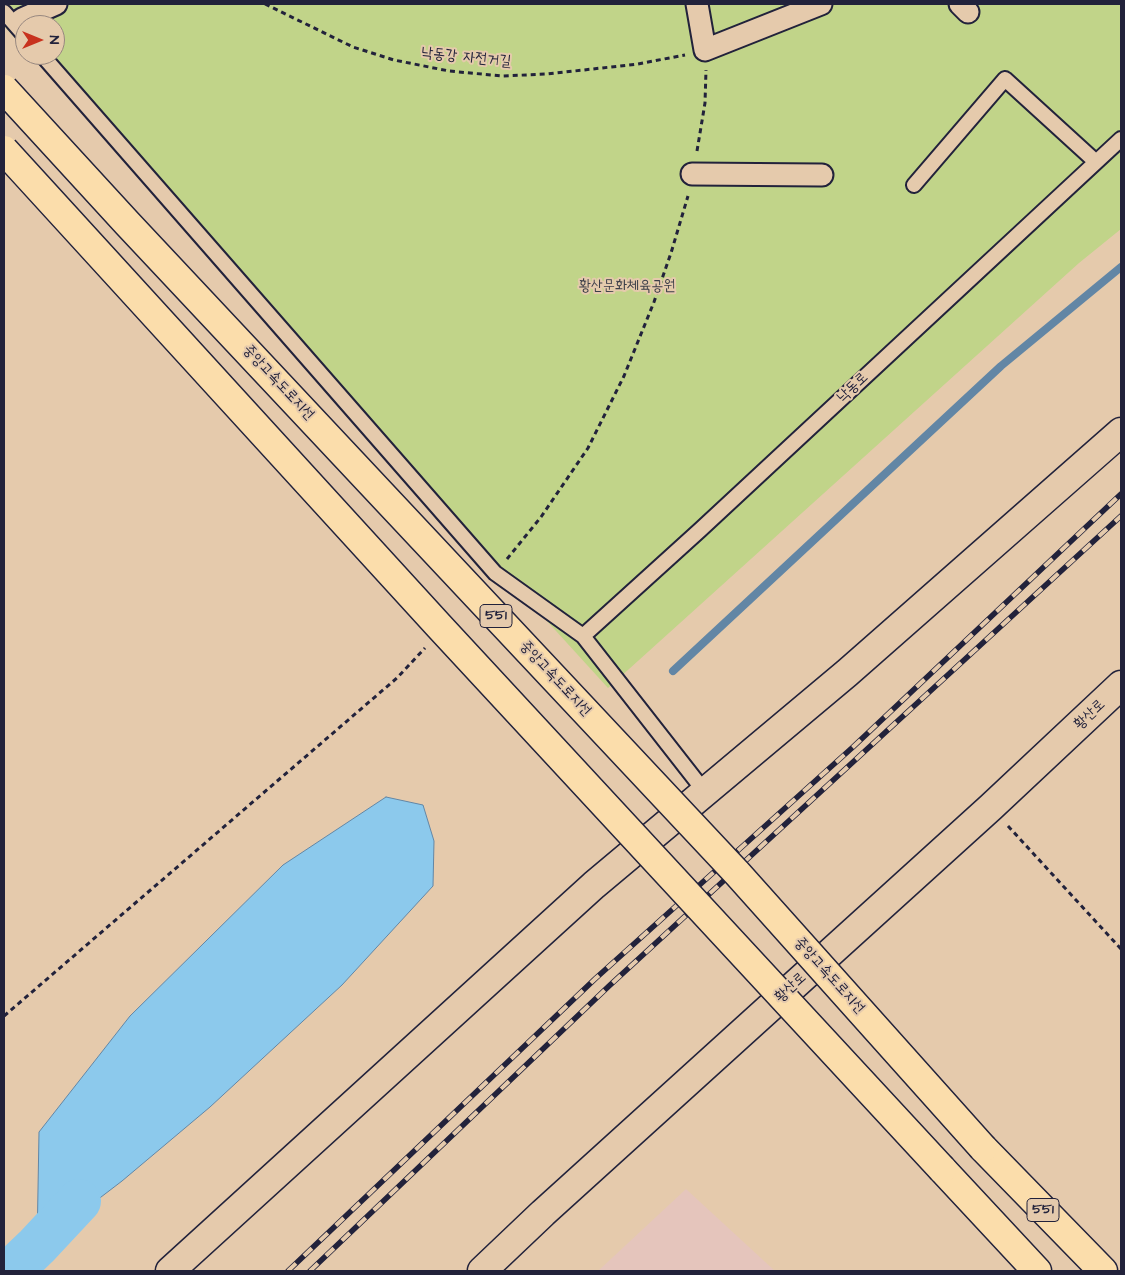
<!DOCTYPE html>
<html>
<head>
<meta charset="utf-8">
<style>
  body { margin:0 }
  #map { position:relative; width:1125px; height:1275px; overflow:hidden; background:#e5caac; font-family:"Architects Daughter",sans-serif }
  canvas { display:block }
  .frame { position:absolute; inset:0; border:5px solid #22223b; pointer-events:none }
  .north { position:absolute; left:15px; top:15px; width:50px; height:50px; box-sizing:border-box; background:#e5caac; border:1px solid #97877f; border-radius:50%; rotate:90deg; font-size:14px; font-weight:700; line-height:20px; text-align:center; color:#22223b }
  .north::after { content:''; display:block; margin:auto; width:18px; height:22px; background:#c8321e; clip-path:polygon(50% 0,100% 100%,50% 72%,0 100%) }
</style>
</head>
<body>
<div id="map">
<canvas width="1125" height="1275"></canvas>
<div class="frame"></div>
<div class="north">N</div>
</div>
<script>
const c = document.querySelector('canvas').getContext('2d');
c.lineJoin = 'round';
function fillPath(path, color) {
  c.fillStyle = color;
  c.fill(path, 'evenodd');
}
function poly(rows) {
  const path = new Path2D();
  for (const r of rows) {
    path.moveTo(r[0], r[1]);
    for (let i = 2; i < r.length; i += 2) path.lineTo(r[i], r[i + 1]);
  }
  return path;
}
function stroke(path, color, width, dash) {
  c.strokeStyle = color;
  c.lineWidth = width;
  c.lineCap = dash ? 'butt' : 'round';
  c.setLineDash(dash || []);
  c.stroke(path);
}
function label(font, color, halo, rows, align = 'center') {
  c.font = font + ' "Architects Daughter","Poor Story",sans-serif';
  c.lineWidth = 4;
  c.setLineDash([]);
  c.textBaseline = 'middle';
  c.strokeStyle = halo;
  c.fillStyle = color;
  for (const [text, x, y, turn = 0] of rows) {
    c.save();
    c.translate(x, y);
    c.rotate((+turn || 0) * Math.PI / 180);
    c.textAlign = isNaN(turn) ? turn : align;
    if (halo) c.strokeText(text, 0, 0);
    c.fillText(text, 0, 0);
    c.restore();
  }
}
fillPath(poly([
  [686,1189,775,1271,598,1271]
]), '#e5c5bc');
fillPath(poly([
  [4,4,1121,4,1121,229,1079,263,608,688,31,55,55,55,55,25,25,25,25,49,4,26]
]), '#c1d489');
const water = poly([
  [386,797,423,805,434,841,433,886,342,985,210,1107,122,1181,37,1246,39,1132,130,1016,283,865,386,797]
]);
fillPath(water, '#8cc9ec');
stroke(water, '#6286a5', 1);
stroke(poly([
  [673,671,1001,366,1121,267]
]), '#6286a5', 8);
stroke(poly([
  [11,1271,37,1246,79,1201]
]), '#8cc9ec', 44);
const service = poly([
  [4,12,25,36],
  [42,55,495,573,583,636,705,792],
  [914,185,1005,79,1096,162],
  [583,636,700,530,1121,139]
]);
const pedestrian = poly([
  [697,4,705,50,821,4],
  [960,4,968,12],
  [22,19,56,4],
  [692,174,822,175]
]);
const tertiary = poly([
  [170,1271,594,885,847,673,1121,432]
]);
const secondary = poly([
  [482,1271,543,1213,991,807,1121,685]
]);
const motorway = poly([
  [983,1148,1103,1271],
  [942,1169,1037,1271]
]);
stroke(service, '#22223b', 18);
stroke(pedestrian, '#22223b', 25);
stroke(tertiary, '#22223b', 31);
stroke(secondary, '#22223b', 31);
stroke(motorway, '#22223b', 31);
stroke(poly([
  [265,4,353,47,394,60,449,71,502,76,547,74,638,64,685,55],
  [697,151,705,103,706,70],
  [507,559,541,517,588,448,624,376,654,302,671,253,688,196],
  [1008,826,1121,949],
  [4,1016,397,678,425,648]
]), '#22223b', 3, [5, 4]);
stroke(service, '#e5caac', 14);
stroke(pedestrian, '#e5caac', 21);
stroke(tertiary, '#e5caac', 28);
stroke(secondary, '#e5caac', 28);
stroke(motorway, '#fbddab', 28);
const rail = poly([
  [288,1271,596,978,853,747,1121,494],
  [310,1271,609,986,1121,516]
]);
stroke(rail, '#22223b', 5.5);
stroke(rail, '#e5caac', 4, [11]);
const motorwayBridge = poly([
  [4,89,127,223,737,873,983,1148],
  [4,150,439,626,942,1169]
]);
stroke(motorwayBridge, '#22223b', 31, []);
stroke(motorwayBridge, '#fbddab', 28);
for (const [x, y, w] of [
  [496,616,32],
  [1043,1210,32]
]) {
  const box = new Path2D();
  box.roundRect(x - w / 2, y - 11.5, w, 23, 4);
  c.fillStyle = '#e5caac';
  c.fill(box);
  stroke(box, '#22223b', 1);
}
label('bold 14px', '#22223b', null, [
  ["551",496,616],
  ["551",1043,1210]
]);
label('15px', '#22223b', '#e5caac', [
  ["낙동강 자전거길",466,58,6],
  ["중앙고속도로지선",278,383,47],
  ["낙동로",853,388,-43],
  ["중앙고속도로지선",555,679,47],
  ["황산로",1090,715,-43],
  ["중앙고속도로지선",829,976,48],
  ["황산로",791,988,-42]
]);
label('15px', '#3a3d47', '#e5caac', [
  ["황산문화체육공원",627,287]
]);
</script>
</body>
</html>
